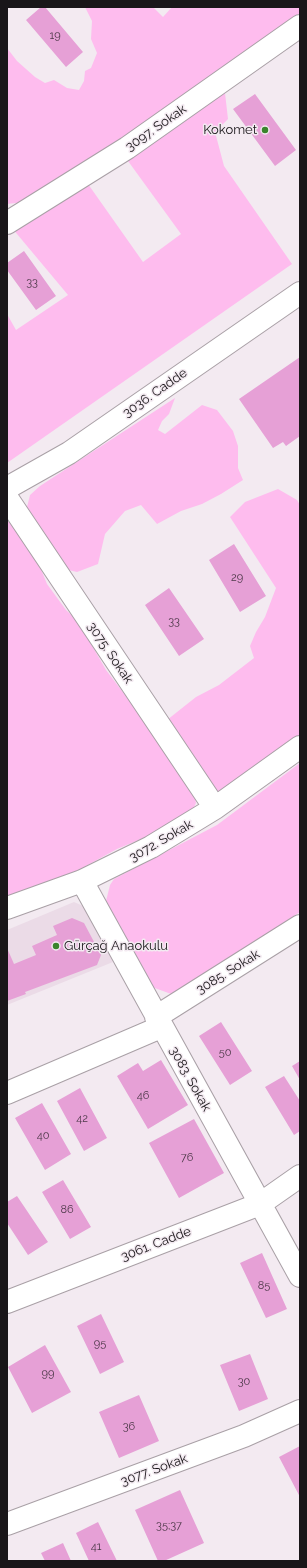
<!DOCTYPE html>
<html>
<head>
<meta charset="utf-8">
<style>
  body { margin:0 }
  #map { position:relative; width:307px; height:1568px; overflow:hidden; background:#f3eaf1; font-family:Raleway,sans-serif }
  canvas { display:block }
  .frame { position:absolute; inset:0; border:8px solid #191619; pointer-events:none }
</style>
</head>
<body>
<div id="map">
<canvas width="307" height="1568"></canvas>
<div class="frame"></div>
</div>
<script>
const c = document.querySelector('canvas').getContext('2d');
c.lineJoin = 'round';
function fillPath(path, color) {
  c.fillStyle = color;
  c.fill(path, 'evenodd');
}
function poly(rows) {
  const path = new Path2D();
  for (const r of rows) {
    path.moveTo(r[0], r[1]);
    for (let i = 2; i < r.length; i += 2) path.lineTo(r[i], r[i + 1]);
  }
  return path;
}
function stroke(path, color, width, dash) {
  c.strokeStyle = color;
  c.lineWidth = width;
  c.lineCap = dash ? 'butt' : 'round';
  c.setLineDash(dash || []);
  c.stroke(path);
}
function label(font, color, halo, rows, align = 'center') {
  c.font = font + ' Raleway,sans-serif';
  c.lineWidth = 3;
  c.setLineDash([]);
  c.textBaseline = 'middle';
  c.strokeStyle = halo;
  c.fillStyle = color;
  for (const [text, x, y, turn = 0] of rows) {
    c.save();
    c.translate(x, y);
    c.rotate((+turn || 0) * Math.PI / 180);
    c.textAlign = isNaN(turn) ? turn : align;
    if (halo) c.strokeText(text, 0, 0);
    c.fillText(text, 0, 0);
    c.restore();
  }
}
fillPath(poly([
  [74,902,90,909,113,962,7,1005,7,930]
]), '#ebdbe7');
fillPath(poly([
  [85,7,153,7,163,17,172,7,300,7,300,13,131,136,127,134,102,154,25,202,7,204,7,48,17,61,35,77,45,83,54,80,67,88,79,90,84,81,85,71,91,68,97,53,91,39,92,21],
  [225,93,228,119,215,132,224,166,292,264,7,463,7,314,16,330,68,295,12,228,88,184,143,262,181,234,128,161,169,129],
  [175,398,169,414,162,421,158,430,165,434,202,405,217,410,233,431,238,446,238,468,243,480,221,494,202,504,181,511,157,524,141,505,125,511,105,534,98,564,77,572,60,568,34,526,27,507,30,495,40,486],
  [278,489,297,500,300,505,300,735,219,792,214,788,167,720,196,697,219,685,254,658,250,646,256,632,265,617,276,588,230,517,245,502],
  [7,521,11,523,38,562,47,584,66,610,78,621,106,670,135,708,195,797,196,803,193,809,167,826,146,837,117,849,75,872,7,899],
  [300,763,300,912,174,995,152,987,135,961,121,929,106,901,110,885,114,879,217,825]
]), '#febcee');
fillPath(poly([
  [41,7,45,7,83,52,66,67,26,20],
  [255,94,296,150,275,166,233,109],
  [24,251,56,296,36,310,7,270,7,263],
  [300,357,300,436,286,446,283,442,273,448,239,399],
  [234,544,266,596,240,612,209,560],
  [169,588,204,639,179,656,145,605],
  [72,918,84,923,101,955,97,965,25,992,26,994,7,1001,7,948,14,964,36,955,32,946,57,935,53,926],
  [221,1022,252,1071,230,1085,199,1036],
  [161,1060,188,1105,148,1129,117,1076,138,1063,143,1071],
  [300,1061,300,1080,292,1066],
  [284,1076,300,1101,300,1131,294,1135,265,1087],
  [80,1088,107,1138,84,1151,57,1101],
  [42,1103,71,1154,45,1170,15,1118],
  [194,1119,224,1173,179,1198,149,1143],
  [63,1180,91,1227,70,1239,42,1192],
  [17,1196,48,1242,28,1255,7,1223,7,1202],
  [262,1253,287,1309,266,1318,240,1263],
  [101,1314,124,1362,100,1374,77,1326],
  [45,1345,71,1392,32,1413,8,1367],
  [250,1354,268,1399,239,1411,220,1365],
  [139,1395,159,1441,119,1458,99,1412],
  [300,1446,300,1497,279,1457],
  [180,1490,204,1543,164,1561,158,1561,135,1510],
  [98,1522,117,1561,89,1561,76,1533],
  [63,1543,71,1561,45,1561,41,1553]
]), '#e6a0d6');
const minor = poly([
  [7,223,127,148,300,26],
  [7,488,69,453,300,293],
  [7,498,215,808],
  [82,881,300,1276],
  [7,908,82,881,151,847,215,808,300,747],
  [156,1017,300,926],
  [7,1093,161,1027],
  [7,1302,260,1204,300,1176],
  [7,1524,244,1436,300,1411]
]);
stroke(minor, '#a9a0a6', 24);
stroke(minor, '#fff', 22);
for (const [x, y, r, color] of [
  [265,130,4,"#3a842c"],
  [56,946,4,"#3a842c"]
]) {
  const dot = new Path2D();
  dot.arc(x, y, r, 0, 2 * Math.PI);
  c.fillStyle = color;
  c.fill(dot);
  stroke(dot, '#f3eaf1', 1.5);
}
label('11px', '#4c3848', null, [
  ["19",55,36],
  ["33",32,283],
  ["29",237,578],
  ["33",174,622],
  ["50",225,1053],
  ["46",143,1096],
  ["42",82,1119],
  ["40",43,1136],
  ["76",187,1158],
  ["86",67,1210],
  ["85",264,1286],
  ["95",100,1344],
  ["99",48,1374],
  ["30",244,1382],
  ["36",129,1427],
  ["35;37",169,1526],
  ["41",96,1547]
]);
label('13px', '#191619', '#f3eaf1', [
  ["3097. Sokak",156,128,-35],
  ["3036. Cadde",155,393,-35],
  ["3075. Sokak",110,653,56],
  ["3072. Sokak",161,841,-30],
  ["3085. Sokak",228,972,-32],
  ["3083. Sokak",190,1079,61],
  ["3061. Cadde",156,1244,-21],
  ["3077. Sokak",154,1470,-20]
]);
label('13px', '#191619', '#f3eaf1', [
  ["Kokomet",257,130],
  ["Gürçağ Anaokulu",64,946,"left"]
], 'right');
</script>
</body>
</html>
